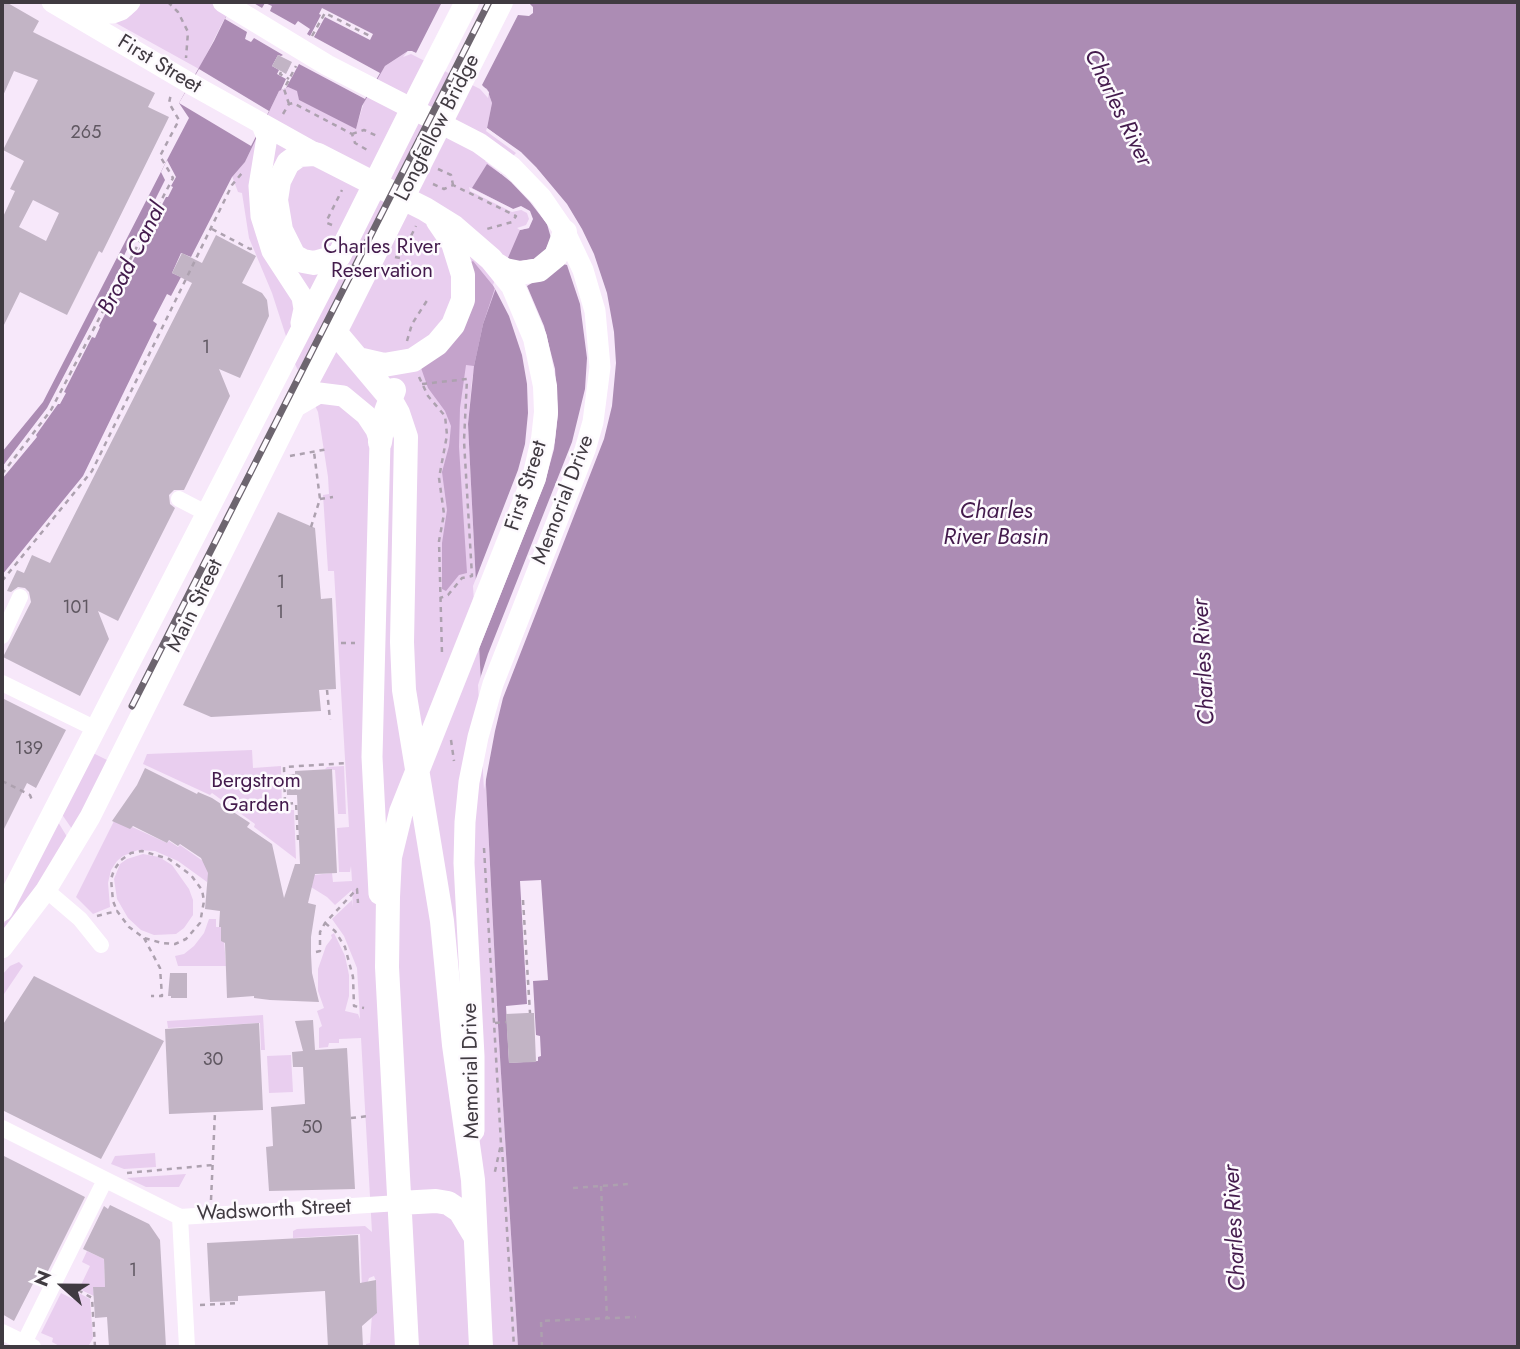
<!DOCTYPE html>
<html>
<head>
<meta charset="utf-8">
<style>
  body { margin:0 }
  #map { position:relative; width:1520px; height:1349px; overflow:hidden; background:#f7e8fa; font-family:Jost,sans-serif }
  canvas { display:block }
  .frame { position:absolute; inset:0; border:4px solid #403a41; pointer-events:none }
  .north { position:absolute; left:28px; top:1251px; width:70px; height:70px; -webkit-text-stroke:5px #fdfafe; paint-order:stroke; rotate:291deg; font-size:19px; font-weight:700; line-height:28px; text-align:center; color:#403a41 }
  .north::after { content:''; display:block; margin:auto; width:24px; height:32px; background:#403a41; clip-path:polygon(50% 0,100% 100%,50% 72%,0 100%) }
</style>
</head>
<body>
<div id="map">
<canvas width="1520" height="1349"></canvas>
<div class="frame"></div>
<div class="north">N</div>
</div>
<script>
const c = document.querySelector('canvas').getContext('2d');
c.lineJoin = 'round';
function fillPath(path, color) {
  c.fillStyle = color;
  c.fill(path, 'evenodd');
}
function poly(rows) {
  const path = new Path2D();
  for (const r of rows) {
    path.moveTo(r[0], r[1]);
    for (let i = 2; i < r.length; i += 2) path.lineTo(r[i], r[i + 1]);
  }
  return path;
}
function stroke(path, color, width, dash) {
  c.strokeStyle = color;
  c.lineWidth = width;
  c.lineCap = dash ? 'butt' : 'round';
  c.setLineDash(dash || []);
  c.stroke(path);
}
function label(font, color, halo, rows, align = 'center') {
  c.font = font + ' Jost,sans-serif';
  c.lineWidth = 5;
  c.setLineDash([]);
  c.textBaseline = 'middle';
  c.strokeStyle = halo;
  c.fillStyle = color;
  for (const [text, x, y, turn = 0] of rows) {
    c.save();
    c.translate(x, y);
    c.rotate((+turn || 0) * Math.PI / 180);
    c.textAlign = isNaN(turn) ? turn : align;
    if (halo) c.strokeText(text, 0, 0);
    c.fillText(text, 0, 0);
    c.restore();
  }
}
fillPath(poly([
  [142,2,233,2,199,69,114,22,131,15],
  [408,51,487,89,492,103,487,128,521,152,521,206,533,219,483,324,472,380,468,424,498,1025,518,1347,366,1347,366,1344,370,1343,372,1314,377,1312,376,1281,374,1276,369,1278,365,1290,362,1290,360,1234,293,1238,293,1231,297,1229,365,1226,372,1232,361,1038,339,1039,339,1043,329,1043,328,1047,319,1048,319,1028,322,1026,317,1011,324,1008,318,991,318,969,326,946,332,938,331,935,334,933,345,956,349,975,349,996,345,1011,358,1014,360,1019,357,968,344,936,332,919,352,900,353,907,352,890,335,905,327,897,306,884,305,876,332,873,333,882,352,881,351,866,350,872,339,872,337,828,349,827,334,571,328,571,323,495,329,494,328,477,318,412,295,364,272,293,249,238,242,193,238,192,232,176,245,162,279,91,288,87,298,91,299,100,356,128,365,99,385,66],
  [252,750,253,768,281,766,282,810,294,810,296,859,254,827,255,824,212,793,210,795,143,764,147,754],
  [91,752,111,762,72,829,61,813],
  [344,766,346,814,338,814,335,770,325,769,327,767],
  [115,819,167,843,169,841,178,847,180,845,213,868,207,882,178,861,155,851,138,850,123,856,117,861,111,870,108,883,110,907,93,914,76,897],
  [58,822,69,840,2,935,2,926,13,911],
  [143,854,159,857,172,865,189,889,193,900,193,915,184,928,176,934,154,935,141,930,128,918,117,899,114,879,120,864,127,859],
  [209,919,216,919,216,927,223,927,226,966,178,966,175,956,184,954,194,946,204,933],
  [19,962,23,966,2,997,2,975,10,966],
  [263,1015,265,1050,261,1050,260,1023,168,1028,167,1021],
  [291,1055,293,1092,269,1093,267,1056],
  [155,1153,156,1167,124,1169,111,1164,115,1156],
  [186,1174,179,1187,146,1187,127,1178],
  [87,1251,104,1259,105,1287,93,1287,94,1296,79,1289,90,1266,82,1262],
  [77,1292,90,1299,93,1338,88,1347,61,1347,52,1342,53,1338,41,1333,61,1293,73,1299]
]), '#e9ceef');
fillPath(poly([
  [473,261,495,288,483,324,474,366,466,365,460,408,459,447,467,573,459,575,446,591,442,589,442,543,447,510,442,472,449,446,451,426,445,411,428,388,420,365,471,262]
]), '#c4a3cb');
fillPath(poly([
  [233,2,1518,2,1518,1347,518,1347,498,1025,468,424,474,366,483,324,501,274,520,230,529,228,529,211,513,209,472,188,487,164,501,174,520,153,487,128,492,103,487,89,412,51,408,51,385,66,362,106,356,129,299,100,297,91,288,87,279,91,245,162,232,177,191,257,181,253,172,273,181,277,171,296,167,294,153,321,157,324,83,476,2,575,2,452,43,402,167,160,189,118,179,103,214,41]
]), '#ac8cb4');
fillPath(poly([
  [233,2,252,2,262,8,265,3,272,6,270,11,295,25,298,21,310,29,307,34,310,36,321,15,319,14,322,8,373,34,370,40,325,17,314,37,380,73,365,99,299,64,286,88,281,90,286,79,277,74,279,70,272,66,278,55,281,56,283,55,254,38,251,42,245,39,247,32,225,19],
  [442,2,528,2,533,7,533,13,529,16,518,15,482,85,489,92,488,98,480,89,411,54,403,57,408,51,416,53],
  [199,69,269,111,251,146,179,103],
  [487,128,521,152,536,167,567,204,582,229,594,254,607,293,614,332,616,363,612,406,604,439,503,698,495,731,484,790,478,685,488,654,572,442,585,389,587,358,580,304,567,265,563,264,527,286,544,326,555,369,558,414,554,449,545,482,477,654,473,586,518,470,525,444,528,413,527,384,522,355,509,316,493,285,498,272,512,262,542,258,551,238,547,224,530,202,511,182,485,161,487,160,501,169,516,153,486,131],
  [167,160,176,177,171,186,173,187,168,197,166,197,99,326,100,327,95,338,92,337,64,392,66,393,60,404,58,404,36,435,37,437,2,479,2,467,47,408,125,259,123,258,128,247,131,248,165,180,161,172],
  [469,187,513,209,521,206,530,211,533,219,529,228,520,230,517,228,526,225,529,219,527,213,521,210,512,212,470,191],
  [541,880,548,980,533,981,536,1035,540,1036,541,1056,538,1057,538,1061,509,1063,506,1006,527,1004,520,881]
]), '#f7e8fa');
fillPath(poly([
  [2,2,6,2,39,21,33,32,155,93,148,107,169,117,102,253,99,251,67,315,20,292,2,329,2,219,15,191,10,189,24,161,3,150,38,80,14,71,2,98],
  [33,200,59,213,46,241,19,227],
  [278,55,292,62,286,74,272,66],
  [216,235,256,256,242,283,262,293,267,300,269,316,240,378,219,369,230,396,184,490,174,490,169,495,170,504,175,508,118,621,98,611,109,639,80,696,3,657,31,602,29,592,25,588,18,587,11,592,7,591,17,570,24,573,32,555,50,563,192,283,172,273,182,253,202,263],
  [278,512,315,528,321,599,332,598,336,689,319,690,321,711,211,717,183,705],
  [2,698,66,730,36,788,27,783,2,833],
  [145,768,197,794,198,792,212,798,250,823,247,827,272,844,284,898,295,864,300,864,297,795,287,795,286,775,295,774,295,771,332,769,337,873,315,874,308,903,316,905,311,937,311,954,312,973,319,1002,270,1000,254,998,254,996,227,998,225,943,221,941,221,927,219,927,220,911,205,909,208,873,201,858,180,844,178,846,169,840,167,843,133,826,130,829,112,821,137,785],
  [170,973,187,973,187,998,171,998,171,996,168,996],
  [34,976,164,1041,101,1159,2,1110,2,1026],
  [527,1013,534,1013,536,1062,509,1063,506,1014],
  [313,1020,315,1050,347,1048,355,1189,269,1191,266,1147,273,1146,271,1107,305,1104,303,1067,293,1067,292,1052,303,1051,295,1021],
  [259,1023,263,1110,169,1114,165,1029],
  [2,1155,85,1197,47,1273,40,1270,14,1321,2,1314],
  [110,1205,149,1224,160,1240,166,1347,109,1347,107,1317,95,1318,93,1287,105,1287,104,1259,83,1249,104,1206,108,1209],
  [358,1235,360,1283,376,1280,377,1313,362,1326,363,1347,328,1347,325,1291,238,1296,238,1301,210,1302,207,1243]
]), '#c2b4c5');
stroke(poly([
  [168,2,178,12,188,32,186,58],
  [312,36,325,13,370,36],
  [281,72,280,74,289,79],
  [289,104,284,89,296,66],
  [283,114,289,104,293,103,352,134,355,143,369,151],
  [352,134,364,130,377,136],
  [438,169,451,175,453,185],
  [433,184,444,189,453,185,516,216,512,222,487,229],
  [332,225,327,223,327,220,342,190],
  [212,229,250,249,253,248],
  [395,257,400,258,416,226],
  [407,341,412,324,428,299],
  [419,377,428,396,445,416,447,435,439,478,444,514,439,541,442,654],
  [422,384,467,379,464,441,472,576,462,578,448,595,440,598],
  [290,456,328,449],
  [2,474,51,410,173,178,160,156,179,120,169,103,171,94],
  [320,499,333,497],
  [311,527,320,499,314,452],
  [2,581,92,471,232,185,242,173],
  [341,643,355,643],
  [327,690,330,720],
  [451,740,454,761],
  [2,781,30,795,33,803],
  [298,840,296,803,285,804,284,767,348,763],
  [484,848,501,1144,494,1176],
  [523,900,530,1013],
  [97,916,117,911,129,927,144,938,162,943,175,944,186,939,200,923,204,901,202,890,191,875,169,859,142,851,131,853,121,860,114,870,111,879,113,901,117,911],
  [325,923,335,931,345,947,353,977,354,1006,364,1008],
  [144,938,160,968,162,996,151,996],
  [316,952,320,951,320,932,325,923,357,889,358,903],
  [495,1023,506,1022],
  [351,1118,369,1116],
  [502,1147,514,1347],
  [127,1173,213,1165],
  [601,1186,607,1318],
  [573,1188,629,1184],
  [211,1200,215,1112],
  [78,1290,92,1298,95,1347],
  [200,1305,240,1303],
  [542,1347,541,1321,636,1317]
]), '#ada1af', 2.5, [5, 5]);
stroke(poly([
  [179,499,206,513],
  [2,636,20,597],
  [2,683,96,729],
  [46,890,80,919,101,945],
  [2,1128,180,1217,399,1203],
  [180,1217,187,1347],
  [2,1332,33,1347],
  [22,1347,105,1180]
]), '#fff', 16);
stroke(poly([
  [52,2,191,84,318,155],
  [223,2,327,65,479,143,512,167,541,197,565,232,583,270,595,311,600,367,593,422,585,450,493,684,478,737,469,782,465,822,464,863,474,1056,474,1131],
  [73,12,113,13,121,10,130,2],
  [262,125,267,137,259,186,261,216,272,251,302,297,304,309,301,323],
  [295,407,319,393,343,396,366,415,376,430,380,442,372,757,379,894],
  [2,911,339,256],
  [2,948,46,890,90,817,295,407,335,332]
]), '#fff', 21);
stroke(poly([
  [497,265,505,270,520,273,539,270,556,256,565,232],
  [358,359,384,365,413,360,437,344,453,325,463,300,463,275,453,243,438,221],
  [380,442,384,417,394,390],
  [399,1203,436,1201,448,1203,460,1211,475,1236],
  [407,1347,387,967,388,897,390,857,401,812,534,478,543,439,546,412,545,386,535,338,513,286,491,259,454,227,425,209,363,178,318,155,314,154,299,155,288,163,279,181,276,200,281,230,294,256,303,261,314,263,339,256,422,90,467,2],
  [481,1347,473,1180,454,1045,442,921,404,690,402,642,406,437,398,413,388,395,335,332,501,2]
]), '#fff', 24);
const rail = poly([
  [132,706,489,2]
]);
stroke(rail, '#6d656f', 7);
stroke(rail, '#fdfafe', 4.5, [13]);
label('18px', '#605862', null, [
  ["265",86,134],
  ["1",206,349],
  ["1",281,584],
  ["101",76,609],
  ["1",280,614],
  ["139",29,750],
  ["30",213,1061],
  ["50",312,1129],
  ["1",133,1272]
]);
label('21px', '#403a41', '#fdfafe', [
  ["First Street",159,65,31],
  ["Longfellow Bridge",438,128,-63],
  ["First Street",527,486,-72],
  ["Memorial Drive",564,500,-69],
  ["Main Street",196,606,-64],
  ["Memorial Drive",472,1071,-91],
  ["Wadsworth Street",274,1211,-3]
]);
label('21px', '#431a4c', '#fdfafe', [
  ["Charles River",382,248],
  ["Reservation",382,272],
  ["Bergstrom",256,782],
  ["Garden",256,806]
]);
label('italic 23px', '#441b4d', '#fdfafe', [
  ["Charles River",1117,108,64],
  ["Broad Canal",133,259,-63],
  ["Charles",996,512],
  ["River Basin",996,538],
  ["Charles River",1205,662,-93],
  ["Charles River",1236,1228,-93]
]);
</script>
</body>
</html>
